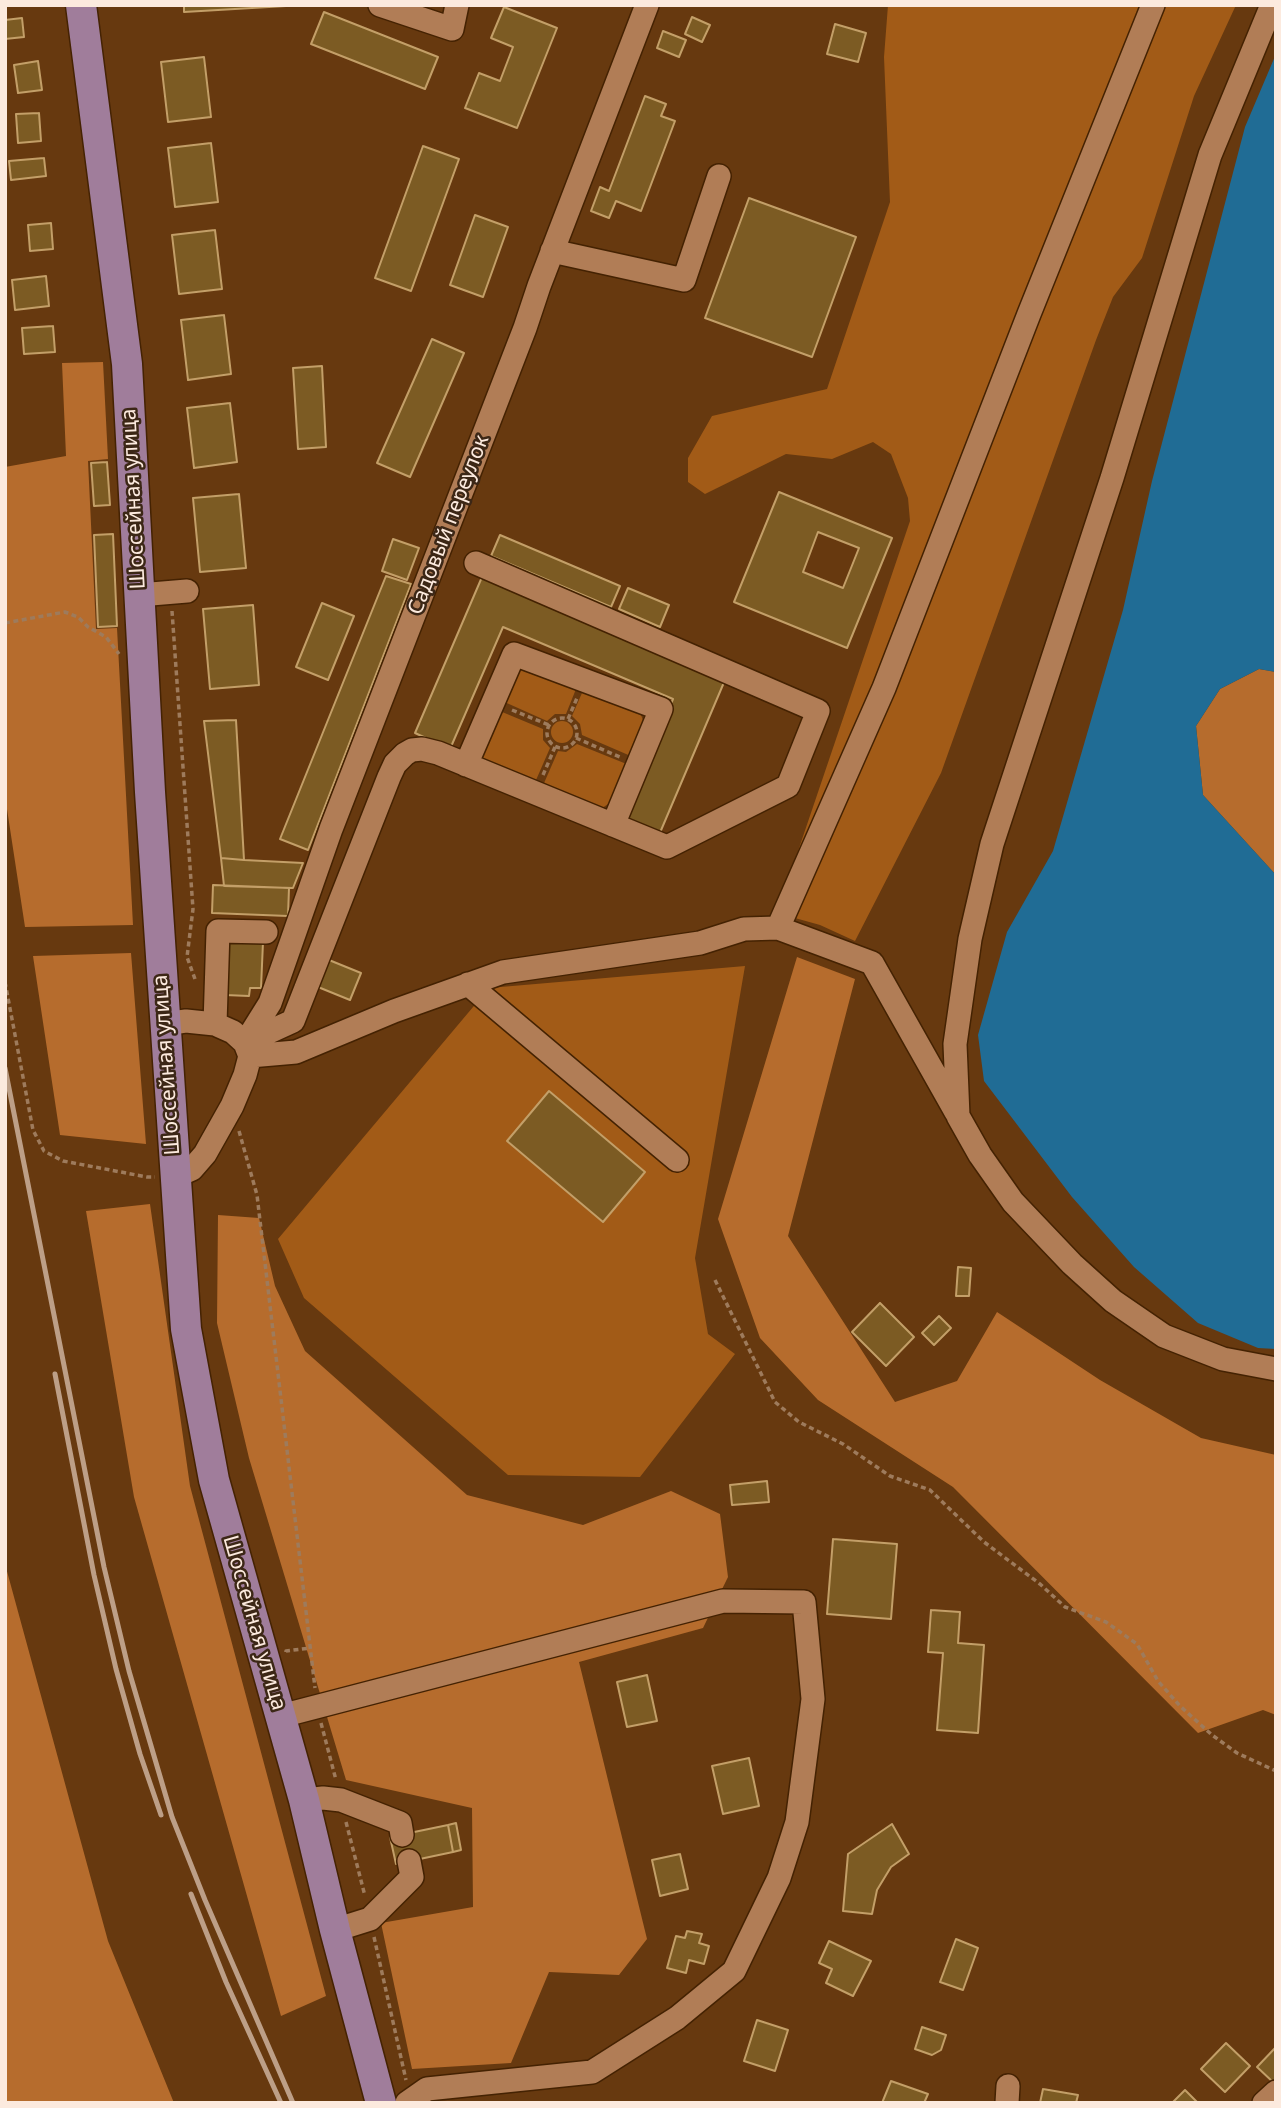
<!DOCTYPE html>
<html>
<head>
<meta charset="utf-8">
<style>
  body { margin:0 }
  #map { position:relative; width:1281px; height:2108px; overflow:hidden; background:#67390f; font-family:"Noto Sans",sans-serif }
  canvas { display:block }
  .frame { position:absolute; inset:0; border:7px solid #fceade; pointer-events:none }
</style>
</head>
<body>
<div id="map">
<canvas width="1281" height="2108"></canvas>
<div class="frame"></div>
</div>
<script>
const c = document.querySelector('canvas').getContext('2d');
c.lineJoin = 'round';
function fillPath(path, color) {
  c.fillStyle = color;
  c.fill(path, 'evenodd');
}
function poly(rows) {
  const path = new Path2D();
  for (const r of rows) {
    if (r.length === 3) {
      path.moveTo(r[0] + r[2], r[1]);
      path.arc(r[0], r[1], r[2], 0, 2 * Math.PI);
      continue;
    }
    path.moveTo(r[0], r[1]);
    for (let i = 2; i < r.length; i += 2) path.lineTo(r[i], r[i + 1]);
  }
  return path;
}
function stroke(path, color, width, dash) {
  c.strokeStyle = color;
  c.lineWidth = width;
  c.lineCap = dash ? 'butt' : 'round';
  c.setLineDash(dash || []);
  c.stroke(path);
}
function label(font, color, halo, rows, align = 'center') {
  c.font = font + ' "Noto Sans",sans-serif';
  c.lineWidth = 5;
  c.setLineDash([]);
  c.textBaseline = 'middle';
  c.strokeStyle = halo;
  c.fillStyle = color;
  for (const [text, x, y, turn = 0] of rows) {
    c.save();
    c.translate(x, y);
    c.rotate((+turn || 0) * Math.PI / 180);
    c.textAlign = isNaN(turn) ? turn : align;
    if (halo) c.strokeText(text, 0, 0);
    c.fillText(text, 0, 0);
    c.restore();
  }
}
fillPath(poly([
  [888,5,1236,5,1194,96,1142,258,1113,297,1096,340,941,773,855,941,820,925,777,913,910,521,908,498,891,454,873,442,832,459,786,454,705,494,688,482,688,458,712,416,827,389,890,202,884,57],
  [518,666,578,684,566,714,555,714,547,721,500,700],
  [585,686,637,711,641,715,644,723,633,757,582,735,580,724,572,716],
  [495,709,543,729,543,740,550,748,533,787,479,763],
  [562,732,11],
  [577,744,629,765,613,801,602,808,541,790,558,751,566,752],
  [745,966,695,1258,708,1334,735,1354,640,1477,508,1475,304,1298,278,1239,489,988]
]), '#a25b17');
fillPath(poly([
  [103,362,108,459,88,461,96,629,117,628,133,925,25,927,5,796,5,467,66,456,62,363],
  [1259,669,1276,672,1276,875,1203,795,1196,726,1220,689],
  [131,953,146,1144,60,1135,33,956],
  [797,957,855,979,788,1236,895,1402,957,1381,997,1312,1100,1380,1201,1438,1276,1455,1276,1715,1263,1710,1198,1733,953,1487,818,1400,760,1338,718,1219],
  [150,1204,190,1486,326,1996,281,2016,134,1497,86,1211],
  [218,1215,259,1218,275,1286,305,1351,467,1495,583,1525,671,1491,720,1514,728,1577,703,1628,579,1662,647,1939,619,1975,549,1972,511,2063,412,2069,381,1923,473,1907,472,1808,346,1780,249,1458,217,1323],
  [5,1564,108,1941,174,2103,5,2103]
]), '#b66c2d');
fillPath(poly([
  [1276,54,1276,672,1259,669,1220,689,1196,726,1203,795,1276,875,1276,1349,1258,1348,1198,1323,1134,1267,1072,1197,984,1081,978,1035,1007,932,1053,851,1123,610,1152,481,1245,127]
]), '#206c95');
const building = poly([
  [184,5,286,5,286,6,184,12,184,5],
  [504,7,557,28,517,128,465,108,479,73,500,81,513,47,491,38,504,7],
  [324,12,438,57,425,89,311,44,324,12],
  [692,17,710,25,702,42,685,34,692,17],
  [22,18,24,37,5,39,5,20,22,18],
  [835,24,866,33,858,62,827,54,835,24],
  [663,31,686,40,679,57,657,48,663,31],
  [204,57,211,117,168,122,161,62,204,57],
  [38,61,42,90,18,93,14,65,38,61],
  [645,96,666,104,661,116,675,121,641,211,616,201,609,218,591,211,600,187,609,191,645,96],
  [39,113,41,141,18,143,16,114,39,113],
  [211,143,218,202,175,207,168,148,211,143],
  [423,146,459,159,411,291,375,278,423,146],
  [44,158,46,176,11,180,9,161,44,158],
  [749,198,856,237,812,357,705,318,749,198],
  [475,215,508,227,483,297,450,285,475,215],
  [51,223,53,249,30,251,28,225,51,223],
  [215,230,222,289,179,294,172,235,215,230],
  [46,276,49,306,15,310,12,280,46,276],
  [224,315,231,374,188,380,181,320,224,315],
  [53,326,55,352,24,354,22,328,53,326],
  [432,339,464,353,410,477,377,463,432,339],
  [322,366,326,447,298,449,293,368,322,366],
  [230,403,237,462,194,468,187,408,230,403],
  [107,462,110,505,94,506,91,463,107,462],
  [779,492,892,538,847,648,734,602,779,492],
  [818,532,859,548,843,588,803,572,818,532],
  [239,494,246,568,200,572,193,498,239,494],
  [113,534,117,626,98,627,94,535,113,534],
  [500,535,620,586,611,607,491,556,500,535],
  [393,539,419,548,407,580,382,571,393,539],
  [386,576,411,584,308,850,280,839,386,576],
  [482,577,725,680,659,835,622,820,673,699,503,627,450,749,415,733,482,577],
  [628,588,669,605,660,627,619,609,628,588],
  [322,603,354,616,328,680,296,667,322,603],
  [253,605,259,685,210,689,203,609,253,605],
  [236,720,244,860,221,858,204,721,236,720],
  [221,858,244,860,303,863,293,888,224,886,221,858],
  [213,885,289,888,288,916,212,913,213,885],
  [227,941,263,942,261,988,250,988,249,996,225,995,227,941],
  [329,960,361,973,350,1000,318,987,329,960],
  [549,1091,645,1172,603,1222,507,1141,549,1091],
  [958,1267,971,1268,969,1296,956,1296,958,1267],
  [880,1303,914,1337,886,1366,852,1332,880,1303],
  [939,1316,951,1328,934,1345,922,1333,939,1316],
  [767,1481,769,1502,732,1505,730,1485,767,1481],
  [833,1539,897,1544,891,1619,827,1614,833,1539],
  [931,1610,960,1612,958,1643,984,1645,978,1733,937,1730,943,1653,928,1652,931,1610],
  [647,1675,657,1721,627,1727,617,1682,647,1675],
  [749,1758,759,1806,723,1814,712,1766,749,1758],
  [456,1823,461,1850,453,1852,448,1825,456,1823],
  [892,1824,909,1854,891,1867,877,1890,872,1914,843,1911,848,1854,892,1824],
  [448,1825,453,1852,396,1864,390,1837,448,1825],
  [680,1854,688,1889,660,1896,652,1860,680,1854],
  [687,1931,702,1934,699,1943,709,1946,704,1964,689,1960,686,1973,667,1968,676,1936,685,1938,687,1931],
  [956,1939,978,1948,963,1990,940,1982,956,1939],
  [829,1941,871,1961,853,1996,826,1983,832,1969,819,1963,829,1941],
  [757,2020,788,2030,775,2071,744,2061,757,2020],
  [922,2027,946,2035,941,2050,932,2055,915,2049,922,2027],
  [1226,2043,1250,2066,1225,2092,1201,2069,1226,2043],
  [1276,2047,1276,2081,1274,2083,1257,2067,1276,2047],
  [891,2081,928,2094,924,2103,882,2103,891,2081],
  [1043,2089,1078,2095,1076,2103,1040,2103,1043,2089],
  [1185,2090,1198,2103,1172,2103,1185,2090]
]);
fillPath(building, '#7c5b23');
stroke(building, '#c39f68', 2);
const minor = poly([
  [380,5,452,29,457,5],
  [1272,5,1210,155,1112,478,992,844,970,939,955,1044,958,1116,980,1155,1013,1202,1072,1264,1113,1301,1164,1336,1223,1359,1276,1369],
  [552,251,684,280,719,176],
  [139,595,187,591],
  [466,765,514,654,661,709,613,825],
  [778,928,884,688,1029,314,1153,5],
  [468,984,677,1160],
  [164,1024,186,1021,215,1024,233,1032,245,1043,250,1056,245,1075,232,1106,205,1154,192,1169,174,1177],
  [215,1024,218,931,266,932],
  [245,1043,293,1021,389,777,395,764,405,754,412,750,422,749,438,753,667,847,788,786,818,711,476,563],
  [245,1043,270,1003,331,829,525,328,539,286,647,5],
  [250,1056,296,1052,394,1011,503,972,700,943,744,929,778,928,872,963,956,1112],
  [281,1716,723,1601,804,1602,813,1699,797,1822,779,1878,734,1971,677,2018,592,2072,427,2089,407,2103],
  [304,1800,323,1798,341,1800,400,1823,402,1835],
  [335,1930,370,1919,412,1877,409,1861],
  [1007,2103,1008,2086],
  [1264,2103,1276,2092]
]);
const major = poly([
  [81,5,127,364,150,792,186,1329,214,1480,304,1800,335,1930,381,2103]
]);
stroke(minor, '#442202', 26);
stroke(major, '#442202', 33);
stroke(poly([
  [172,611,193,909,187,957,195,979],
  [5,623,65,612,78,617,88,627,106,637,119,654],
  [512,710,549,725],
  [562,733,15],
  [568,719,577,698],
  [576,738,622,758],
  [543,775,555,747],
  [5,982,33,1130,44,1151,63,1161,147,1177,155,1177],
  [239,1131,257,1195,315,1688],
  [715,1280,775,1402,799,1422,843,1444,890,1476,930,1490,984,1542,1040,1584,1065,1607,1106,1622,1137,1644,1158,1681,1180,1706,1212,1735,1237,1753,1276,1771],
  [286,1652,286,1651,310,1648],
  [321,1723,336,1780],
  [346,1822,365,1896],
  [374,1937,406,2080]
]), '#9e7b5c', 3.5, [5, 3.5]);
stroke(minor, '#b17d56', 23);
stroke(major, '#a07d9b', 30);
stroke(poly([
  [5,1068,104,1567,129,1671,172,1817,205,1900,293,2103],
  [55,1374,94,1575,116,1669,140,1754,161,1815],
  [191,1894,226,1982,281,2103]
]), '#bd9f87', 5);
label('21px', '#fceade', '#3c2716', [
  ["Шоссейная улица",134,499,-93],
  ["Садовый переулок",449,525,-69],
  ["Шоссейная улица",167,1065,-94],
  ["Шоссейная улица",254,1623,74]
]);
</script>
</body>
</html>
